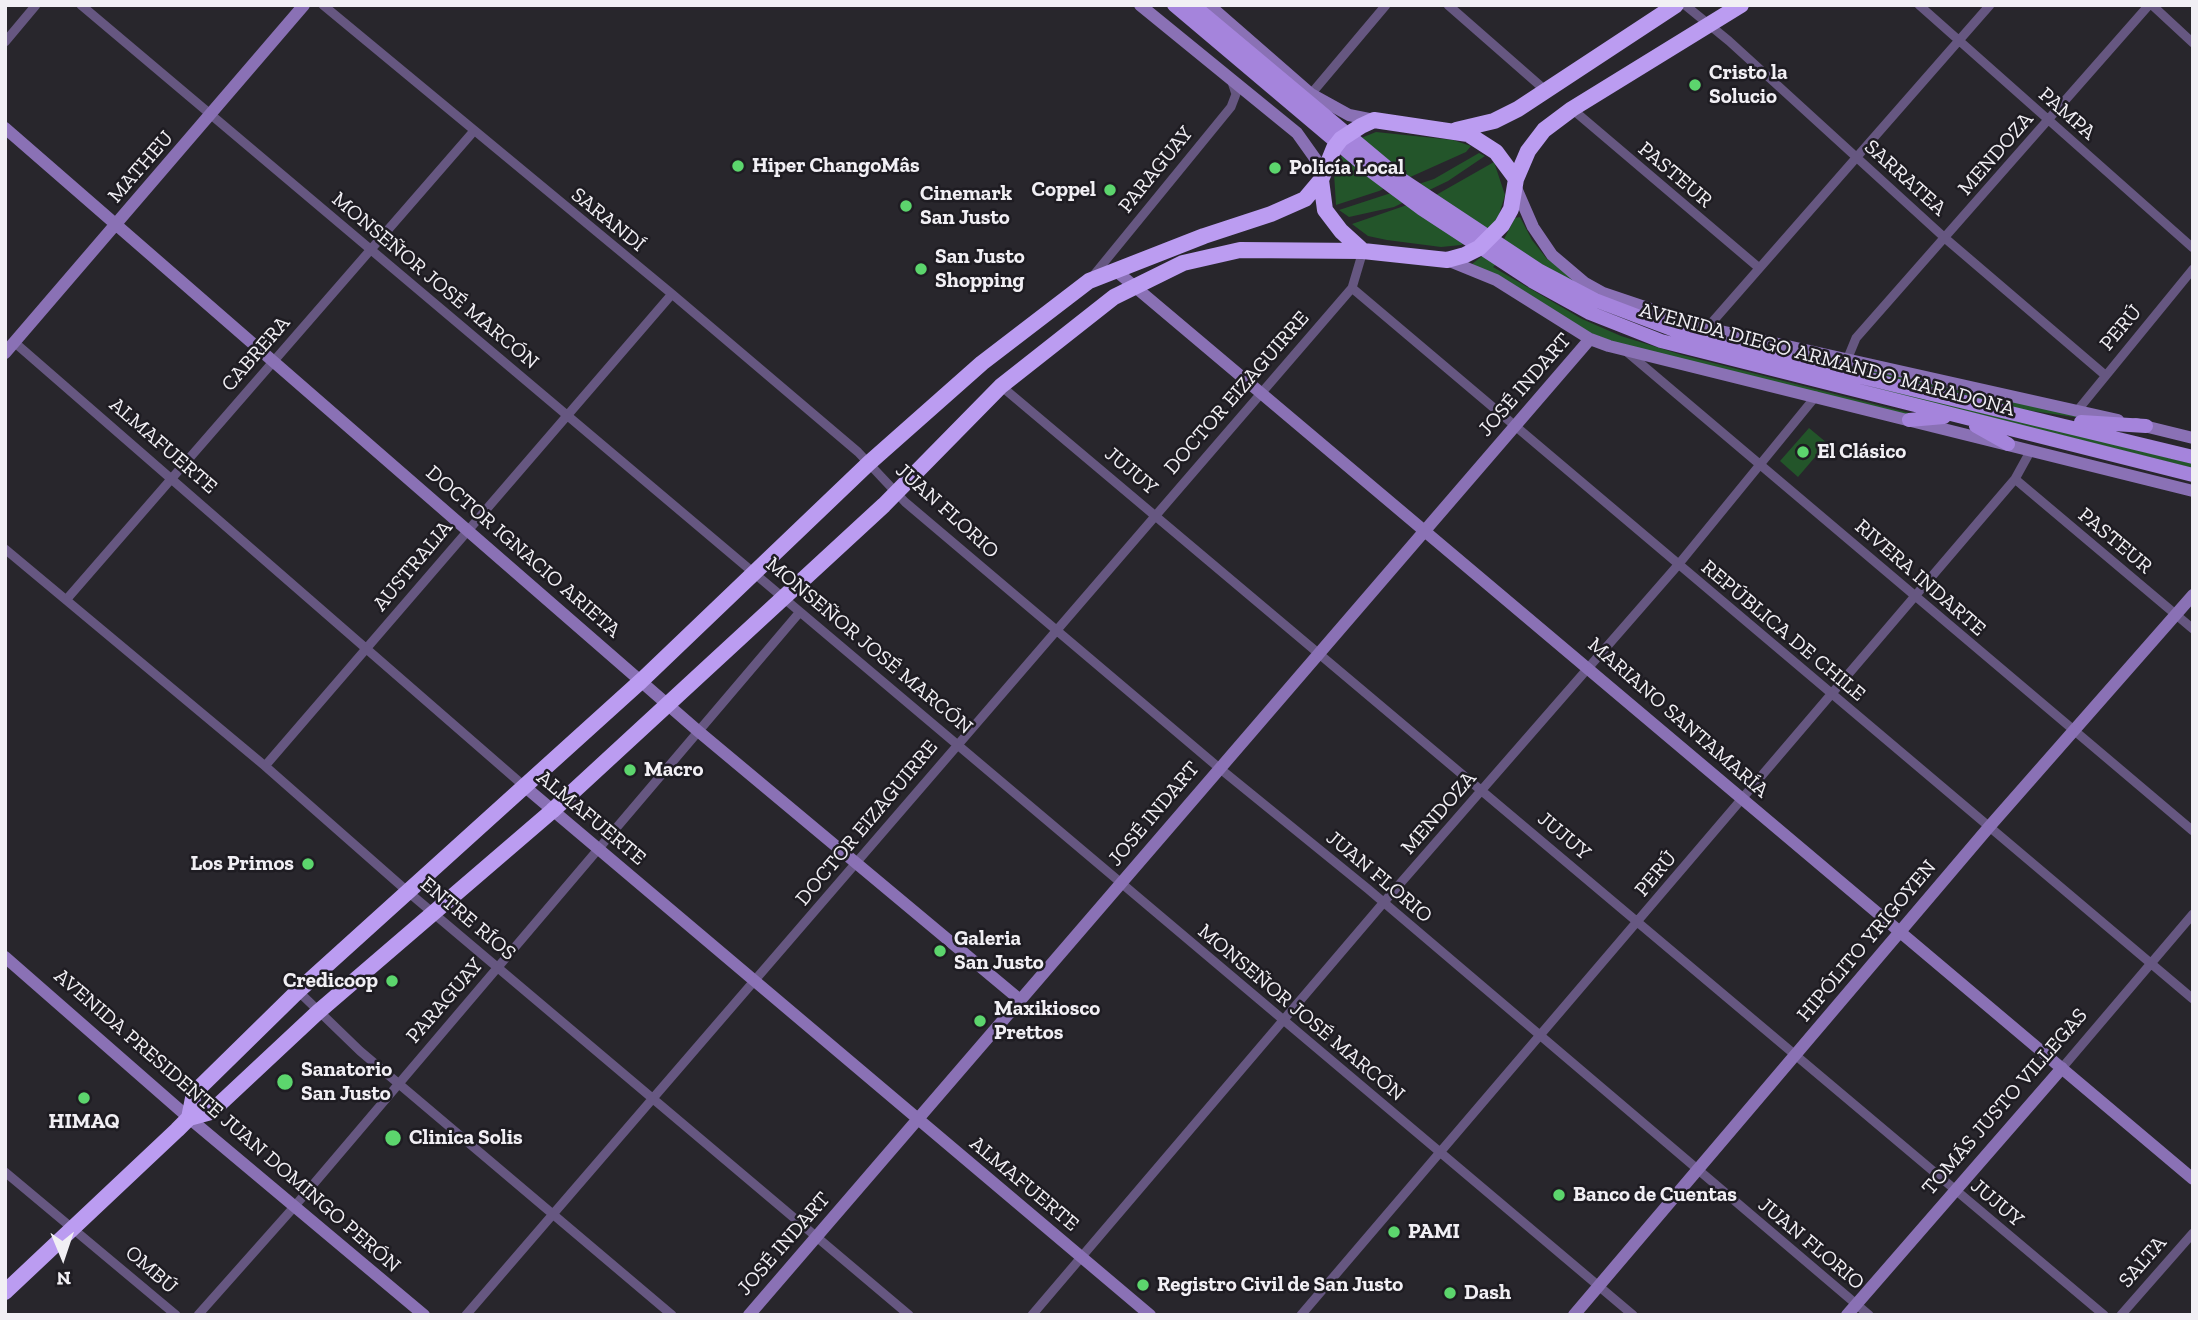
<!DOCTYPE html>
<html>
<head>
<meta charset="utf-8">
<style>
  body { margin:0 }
  #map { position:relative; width:2198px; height:1320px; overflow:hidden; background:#28262c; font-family:"Zilla Slab",serif }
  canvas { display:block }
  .frame { position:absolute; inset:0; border:7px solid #f1eff4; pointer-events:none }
  .north { position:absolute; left:28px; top:1222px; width:70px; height:70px; -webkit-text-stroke:5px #1e1c22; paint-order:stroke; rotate:178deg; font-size:19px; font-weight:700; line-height:28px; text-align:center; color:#f1eff4 }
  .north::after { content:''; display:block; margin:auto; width:24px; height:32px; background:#f1eff4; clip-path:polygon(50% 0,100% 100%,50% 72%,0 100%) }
</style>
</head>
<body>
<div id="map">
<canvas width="2198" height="1320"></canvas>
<div class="frame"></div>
<div class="north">N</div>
</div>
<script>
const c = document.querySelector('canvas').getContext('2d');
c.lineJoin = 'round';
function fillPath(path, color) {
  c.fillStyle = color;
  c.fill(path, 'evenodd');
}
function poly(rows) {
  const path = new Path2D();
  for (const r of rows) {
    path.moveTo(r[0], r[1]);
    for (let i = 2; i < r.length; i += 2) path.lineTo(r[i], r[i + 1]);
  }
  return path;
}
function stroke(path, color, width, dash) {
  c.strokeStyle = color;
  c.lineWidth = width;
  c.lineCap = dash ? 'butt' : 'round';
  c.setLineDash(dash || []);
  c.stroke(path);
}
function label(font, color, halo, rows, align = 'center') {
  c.font = font + ' "Zilla Slab",serif';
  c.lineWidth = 5;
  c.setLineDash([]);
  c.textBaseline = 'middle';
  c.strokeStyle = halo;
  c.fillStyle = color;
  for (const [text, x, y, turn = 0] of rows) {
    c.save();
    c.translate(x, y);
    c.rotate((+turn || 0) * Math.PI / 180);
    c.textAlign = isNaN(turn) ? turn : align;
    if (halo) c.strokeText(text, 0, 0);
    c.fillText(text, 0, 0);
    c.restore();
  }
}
fillPath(poly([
  [1376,132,1453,140,1471,146,1466,152,1379,191,1336,205,1334,173,1340,158,1361,138],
  [1479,153,1485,156,1448,181,1394,207,1349,217,1339,210,1434,179],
  [1494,162,1505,195,1498,218,1490,230,1461,245,1441,247,1387,240,1368,236,1352,224,1436,195],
  [1520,217,1532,240,1547,259,1622,307,2088,419,2019,409,1784,354,1620,308,1512,249,1493,267,1582,319,1621,336,1682,355,1925,417,1905,415,1623,345,1590,333,1472,264,1504,239,1515,218],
  [1855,384,1915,395,2193,464,2193,468],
  [1809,428,1827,443,1798,477,1780,461]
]), '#23552a');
stroke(poly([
  [81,5,1633,1315],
  [323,5,672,294,858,452,905,502,1218,767,1368,889,1869,1315],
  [1448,5,1545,90],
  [1685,5,1729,41,1946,239,2105,375],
  [1919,5,2193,248],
  [2152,5,2193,43],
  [5,42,36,5],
  [1311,94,1386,5],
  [1572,109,1758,267],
  [1093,276,1231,107,1236,94,1232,82],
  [1352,288,2193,999],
  [1707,328,1990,5],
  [14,342,524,786],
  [1627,352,2193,831],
  [1847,360,1856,338,2149,5],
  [1001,386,2104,1315],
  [2077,411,2193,269],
  [2015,479,2193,629],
  [5,549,265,766,407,891,909,1315],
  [66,600,473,132],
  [265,766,672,294],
  [298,991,360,1051,672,1315],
  [2062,1068,2193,914],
  [5,1172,176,1315],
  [198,1315,294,1207,799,613],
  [466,1315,1352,288,1363,251],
  [1032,1315,1384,902,1678,565,1816,396],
  [1301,1315,2015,479,2031,450],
  [2121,1315,2193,1233]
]), '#665781', 9);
stroke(poly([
  [1140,5,1297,133,1324,171],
  [1209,5,1311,94,1349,115,1374,120],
  [5,128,698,731,1019,999],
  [1516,188,1533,227,1552,255,1585,283,1603,293,1707,328,2118,420],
  [1447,260,1496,280,1590,339,1609,346,2193,491],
  [1115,270,2193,1179],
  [5,353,304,5],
  [2136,424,2193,438],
  [524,786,1150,1315],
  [5,957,189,1118,424,1315],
  [749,1315,1590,339],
  [1574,1315,1989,827,2193,595],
  [1847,1315,2062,1068]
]), '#8a71b5', 12);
stroke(poly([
  [1174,5,1367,168,1422,209,1532,281,1590,313,1661,341,2193,475],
  [1193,5,1401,179,1540,271,1595,300,1674,330,1724,344,2193,457],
  [1909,420,1944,417],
  [2081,422,2146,426],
  [1976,426,2008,444]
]), '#a584dc', 14);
stroke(poly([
  [1456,130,1494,121,1518,109,1676,5],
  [1516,179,1528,151,1544,130,1572,109,1741,5],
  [189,1118,211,1112,318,1012,552,811,884,505,1001,386,1114,297,1183,263,1240,250,1363,251,1447,260,1465,255,1479,248,1502,225,1511,209,1516,179,1496,152,1468,134,1374,120,1361,126,1341,139,1334,148,1321,180,1325,210,1341,231,1363,251],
  [5,1292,177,1130,189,1118,194,1093,298,991,641,681,869,463,982,363,1089,281,1204,236,1271,214,1305,199,1321,180]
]), '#bb9cf1', 16);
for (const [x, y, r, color] of [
  [1695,85,7,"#5cd56d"],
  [738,166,7,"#5cd56d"],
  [1275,168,7,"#5cd56d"],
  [1110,190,7,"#5cd56d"],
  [906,206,7,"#5cd56d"],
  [921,269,7,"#5cd56d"],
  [1803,452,7,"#5cd56d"],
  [630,770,7,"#5cd56d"],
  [308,864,7,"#5cd56d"],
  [940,951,7,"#5cd56d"],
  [392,981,7,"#5cd56d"],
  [980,1021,7,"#5cd56d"],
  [285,1082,9,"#5cd56d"],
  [84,1098,7,"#5cd56d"],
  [393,1138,9,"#5cd56d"],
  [1559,1195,7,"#5cd56d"],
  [1394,1232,7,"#5cd56d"],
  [1143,1285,7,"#5cd56d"],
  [1450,1293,7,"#5cd56d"]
]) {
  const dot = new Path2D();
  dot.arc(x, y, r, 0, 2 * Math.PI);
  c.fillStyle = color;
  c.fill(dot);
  stroke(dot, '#1e1c22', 2.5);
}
label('bold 21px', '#f1eff4', '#1e1c22', [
  ["Cristo la",1709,73],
  ["Solucio",1709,97],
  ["Hiper ChangoMâs",752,166],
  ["Policía Local",1289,168],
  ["Coppel",1096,190,"right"],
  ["Cinemark",920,194],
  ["San Justo",920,218],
  ["San Justo",935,257],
  ["Shopping",935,281],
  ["El Clásico",1817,452],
  ["Macro",644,770],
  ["Los Primos",294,864,"right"],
  ["Galeria",954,939],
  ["San Justo",954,963],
  ["Credicoop",378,981,"right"],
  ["Maxikiosco",994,1009],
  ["Prettos",994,1033],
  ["Sanatorio",301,1070],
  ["San Justo",301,1094],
  ["HIMAQ",84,1122,"center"],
  ["Clinica Solis",409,1138],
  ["Banco de Cuentas",1573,1195],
  ["PAMI",1408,1232],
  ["Registro Civil de San Justo",1157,1285],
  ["Dash",1464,1293]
], 'left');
label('21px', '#f1eff4', '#1e1c22', [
  ["PAMPA",2067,114,41],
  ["MENDOZA",1996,154,-49],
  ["MATHEU",141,167,-49],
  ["PARAGUAY",1156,170,-51],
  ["PASTEUR",1675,175,40],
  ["SARRATEA",1905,178,42],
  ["SARANDÍ",608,220,39],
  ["MONSEÑOR JOSÉ MARCÓN",435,281,40],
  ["PERÚ",2121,328,-50],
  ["CABRERA",256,354,-49],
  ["AVENIDA DIEGO ARMANDO MARADONA",1827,360,15],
  ["JOSÉ INDART",1525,385,-49],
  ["DOCTOR EIZAGUIRRE",1237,393,-49],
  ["ALMAFUERTE",163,446,41],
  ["JUJUY",1131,471,40],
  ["JUAN FLORIO",947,511,42],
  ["PASTEUR",2115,541,40],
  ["DOCTOR IGNACIO ARIETA",523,552,41],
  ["AUSTRALIA",413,566,-50],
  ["RIVERA INDARTE",1920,578,41],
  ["REPÚBLICA DE CHILE",1783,631,40],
  ["MONSEÑOR JOSÉ MARCÓN",869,646,40],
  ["MARIANO SANTAMARÍA",1678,718,41],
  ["MENDOZA",1439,813,-49],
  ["JOSÉ INDART",1154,814,-50],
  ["ALMAFUERTE",591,818,40],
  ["DOCTOR EIZAGUIRRE",867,823,-50],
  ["JUJUY",1564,836,40],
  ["PERÚ",1656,874,-50],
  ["JUAN FLORIO",1379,877,40],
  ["ENTRE RÍOS",468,919,40],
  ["HIPÓLITO YRIGOYEN",1867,941,-50],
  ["PARAGUAY",445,1001,-49],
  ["MONSEÑOR JOSÉ MARCÓN",1301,1013,40],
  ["TOMÁS JUSTO VILLEGAS",2005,1102,-49],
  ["AVENIDA PRESIDENTE JUAN DOMINGO PERÓN",227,1121,41],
  ["ALMAFUERTE",1024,1184,40],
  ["JUJUY",1997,1203,40],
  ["JOSÉ INDART",784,1244,-49],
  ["JUAN FLORIO",1811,1244,40],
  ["SALTA",2143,1262,-49],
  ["OMBÚ",151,1270,41]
]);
</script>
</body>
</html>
